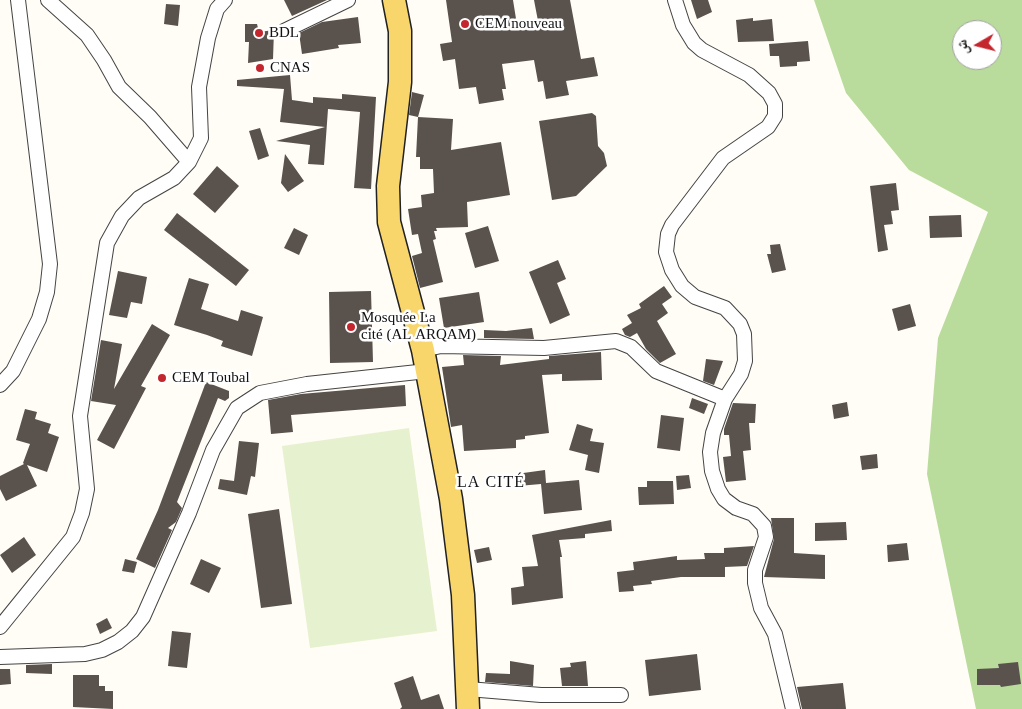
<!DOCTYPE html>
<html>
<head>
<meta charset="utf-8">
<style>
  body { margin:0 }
  #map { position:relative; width:1022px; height:709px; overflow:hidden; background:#fffdf5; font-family:"Times New Roman","Noto Naskh Arabic",serif }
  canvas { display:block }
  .north { position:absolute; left:952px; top:20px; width:50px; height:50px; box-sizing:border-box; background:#fff; border:1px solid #a0a0a0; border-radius:50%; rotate:262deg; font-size:14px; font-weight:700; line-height:20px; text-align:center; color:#111 }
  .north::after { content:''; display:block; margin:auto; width:18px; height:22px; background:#c4262e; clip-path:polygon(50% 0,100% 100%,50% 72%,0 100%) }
</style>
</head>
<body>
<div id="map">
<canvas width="1022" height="709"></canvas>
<div class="north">ش</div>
</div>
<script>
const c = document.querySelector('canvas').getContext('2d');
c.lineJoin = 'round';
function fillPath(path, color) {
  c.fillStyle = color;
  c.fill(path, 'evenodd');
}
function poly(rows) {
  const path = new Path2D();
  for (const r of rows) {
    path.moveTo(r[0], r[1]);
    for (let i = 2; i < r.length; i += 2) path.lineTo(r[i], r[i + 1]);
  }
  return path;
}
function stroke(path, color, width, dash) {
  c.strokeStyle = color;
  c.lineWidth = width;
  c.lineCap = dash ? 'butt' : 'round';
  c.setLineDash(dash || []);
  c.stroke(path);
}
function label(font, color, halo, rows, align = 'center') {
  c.font = font + ' "Times New Roman",serif';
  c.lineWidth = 5;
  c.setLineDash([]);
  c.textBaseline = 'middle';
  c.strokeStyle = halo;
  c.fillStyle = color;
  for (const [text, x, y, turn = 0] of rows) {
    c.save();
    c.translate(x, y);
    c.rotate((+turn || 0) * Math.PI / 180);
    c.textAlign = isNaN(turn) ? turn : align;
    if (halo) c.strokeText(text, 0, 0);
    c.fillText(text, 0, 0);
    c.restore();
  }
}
fillPath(poly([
  [814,0,1022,0,1022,709,976,709,927,474,938,338,988,212,909,170,846,93],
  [962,30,992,30,992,60,962,60]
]), '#b9dc9c');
fillPath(poly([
  [409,428,437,631,310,648,282,446]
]), '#e6f2cf');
fillPath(poly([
  [284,0,327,0,292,16],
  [446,0,513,0,517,25,538,21,534,0,570,0,581,59,594,57,598,76,566,81,569,95,546,99,543,81,538,82,534,60,502,64,506,89,502,89,504,100,479,104,476,87,459,89,455,59,443,61,440,44,452,42],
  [691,0,708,0,712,12,697,19],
  [166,4,180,5,178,26,164,24],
  [358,17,361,43,338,45,339,48,302,54,299,33,322,22],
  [753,18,753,21,772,19,774,41,738,42,736,20],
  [245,24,257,24,259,32,274,30,273,59,248,63,249,42,245,42],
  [808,41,810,61,797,62,797,66,780,67,779,56,770,56,769,44],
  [290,75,292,100,313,103,313,97,342,99,342,94,376,97,371,189,354,188,360,112,328,109,324,165,308,164,310,145,276,141,325,127,280,122,284,89,237,86,237,80],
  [412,92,424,95,418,117,409,115],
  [592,113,596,116,598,146,604,153,607,166,576,196,552,200,539,121],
  [418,117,453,119,451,150,501,142,510,195,467,202,468,227,436,228,437,231,434,231,436,239,433,240,443,282,420,288,412,256,422,253,418,234,412,235,408,209,422,207,421,195,434,193,433,169,420,169,420,157,416,157],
  [260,128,269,156,258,160,249,131],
  [285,154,304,181,288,192,281,183],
  [217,166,239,186,215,213,193,194],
  [896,183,899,210,891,211,893,224,884,225,888,250,878,252,870,186],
  [177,213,249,270,236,286,164,230],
  [961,215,962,237,930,238,929,216],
  [488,226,499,261,475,268,465,233],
  [294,228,308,235,299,255,284,248],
  [780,244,786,270,772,273,767,254,771,254,770,245],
  [558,260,566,279,557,283,570,315,550,324,529,272],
  [118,271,147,277,142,304,131,302,127,318,109,315],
  [189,278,209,284,201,309,238,321,241,310,263,317,252,356,221,346,223,341,207,335,174,325],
  [664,286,672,297,662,304,668,313,657,321,676,354,660,363,646,349,637,333,630,337,625,335,622,329,632,323,627,315,641,308,639,304],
  [371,291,373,362,330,363,329,292],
  [479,292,484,322,444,328,439,298],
  [910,304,916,326,898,331,892,309],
  [152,324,170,335,141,386,146,388,114,449,97,440,116,405,91,401,101,340,122,344,114,389],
  [532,328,534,339,484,338,484,330,506,331],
  [601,352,602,380,562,381,562,374,542,375,549,433,525,436,525,439,516,440,516,448,464,451,462,425,451,427,442,367,464,365,463,355,501,356,500,365,549,359,549,356],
  [706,359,723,361,714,385,703,381],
  [206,382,229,391,229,398,225,401,218,398,177,502,182,508,176,522,168,528,172,530,155,568,136,559,158,510],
  [405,385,406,406,291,415,293,432,271,434,268,400,301,394],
  [692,398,708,404,704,414,689,408],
  [847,402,849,416,834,419,832,405],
  [733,403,756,404,755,423,749,423,751,450,743,451,746,480,726,482,723,457,731,456,729,435,724,435,724,429],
  [25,409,37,412,35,419,51,424,48,433,59,437,47,472,27,465,37,486,6,501,0,489,0,476,24,464,23,463,30,444,16,440],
  [661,415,684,418,680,451,657,448],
  [577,424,593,429,590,441,604,443,599,473,585,470,588,455,569,450],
  [239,441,259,443,255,477,251,476,247,495,218,489,220,479,234,481],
  [877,454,878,468,862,470,860,456],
  [545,470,546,483,579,480,582,510,544,514,541,484,518,486,516,474],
  [689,475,691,488,677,490,676,476],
  [647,481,673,481,674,504,639,505,638,487,647,487],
  [279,509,292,604,261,608,248,514],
  [771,518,794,518,794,553,825,555,825,579,764,577,774,539],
  [611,520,612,531,585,534,585,538,559,540,562,557,560,557,563,598,512,605,511,588,524,586,522,567,538,566,532,535],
  [846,522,847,540,815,541,815,523],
  [24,537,36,555,12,573,0,555],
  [907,543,909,560,888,562,887,545],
  [754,546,747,566,725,567,725,577,681,577,651,581,652,584,633,586,634,591,619,592,617,572,634,570,633,562,677,556,677,560,705,559,704,553,724,553,724,548],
  [489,547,492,560,477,563,474,550],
  [125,559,137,562,134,573,122,571],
  [201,559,221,568,209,593,190,584],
  [107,618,112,628,100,634,96,624],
  [172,631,191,633,187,668,168,666],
  [697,654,701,690,649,696,645,660],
  [510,661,534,665,533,686,485,682,486,673,510,674],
  [586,661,588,686,562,686,560,668,571,667,570,663],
  [1018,662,1021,684,1001,687,1000,685,977,685,977,669,999,668,998,664],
  [52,664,52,674,26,673,26,665],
  [0,669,10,669,11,684,0,685],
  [73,675,99,675,99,686,105,686,105,691,113,691,113,709,73,707],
  [413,676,421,700,439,694,444,709,400,709,402,707,394,683],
  [843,683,846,709,802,709,797,687]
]), '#5a524d');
const minor = poly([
  [48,0,87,35,104,60,119,87,150,117,189,162],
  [675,0,683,25,694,43,702,50,749,75,769,93,775,104,775,116,768,127,723,158,672,225,668,234,666,252,672,270,682,286,695,297,725,308,740,324,744,334,745,361,741,374,725,399,713,433,710,452,712,471,718,489,724,499,736,508,753,514,764,526,766,537,755,570,755,583,761,608,775,634,793,709],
  [284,31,348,0],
  [423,350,441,346,544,348,616,341,631,347,656,371,725,399],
  [0,385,13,371,39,319,47,292,50,264,18,0],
  [0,627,73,537,82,513,87,489,80,416,107,243,122,216,139,198,174,178,189,162,201,138,199,87,208,38,217,9,225,0],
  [0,657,85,654,102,650,118,642,132,631,143,617,189,513,213,450,237,408,260,393,307,384,427,371],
  [468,689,541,695,621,695]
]);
const primary = poly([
  [394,0,400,31,400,82,388,186,389,222,423,350,451,499,463,595,468,709]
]);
stroke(minor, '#444', 16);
stroke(primary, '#222', 25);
stroke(minor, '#fff', 14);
stroke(primary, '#f9d66b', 22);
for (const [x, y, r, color] of [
  [465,24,5,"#c4262e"],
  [259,33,5,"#c4262e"],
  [260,68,5,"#c4262e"],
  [351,327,5,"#c4262e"],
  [162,378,5,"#c4262e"]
]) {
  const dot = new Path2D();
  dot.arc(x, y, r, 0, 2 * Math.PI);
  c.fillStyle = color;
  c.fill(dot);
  stroke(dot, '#fff', 2);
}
label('15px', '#111', '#fff', [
  ["CEM nouveau",475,24],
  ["BDL",269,33],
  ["CNAS",270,68],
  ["Mosquée La",361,318],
  ["cité (AL ARQAM)",361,335],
  ["CEM Toubal",172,378]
], 'left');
c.letterSpacing = '1px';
label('16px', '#111', '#fff', [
  ["LA CITÉ",491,483]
]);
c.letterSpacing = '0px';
</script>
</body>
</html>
